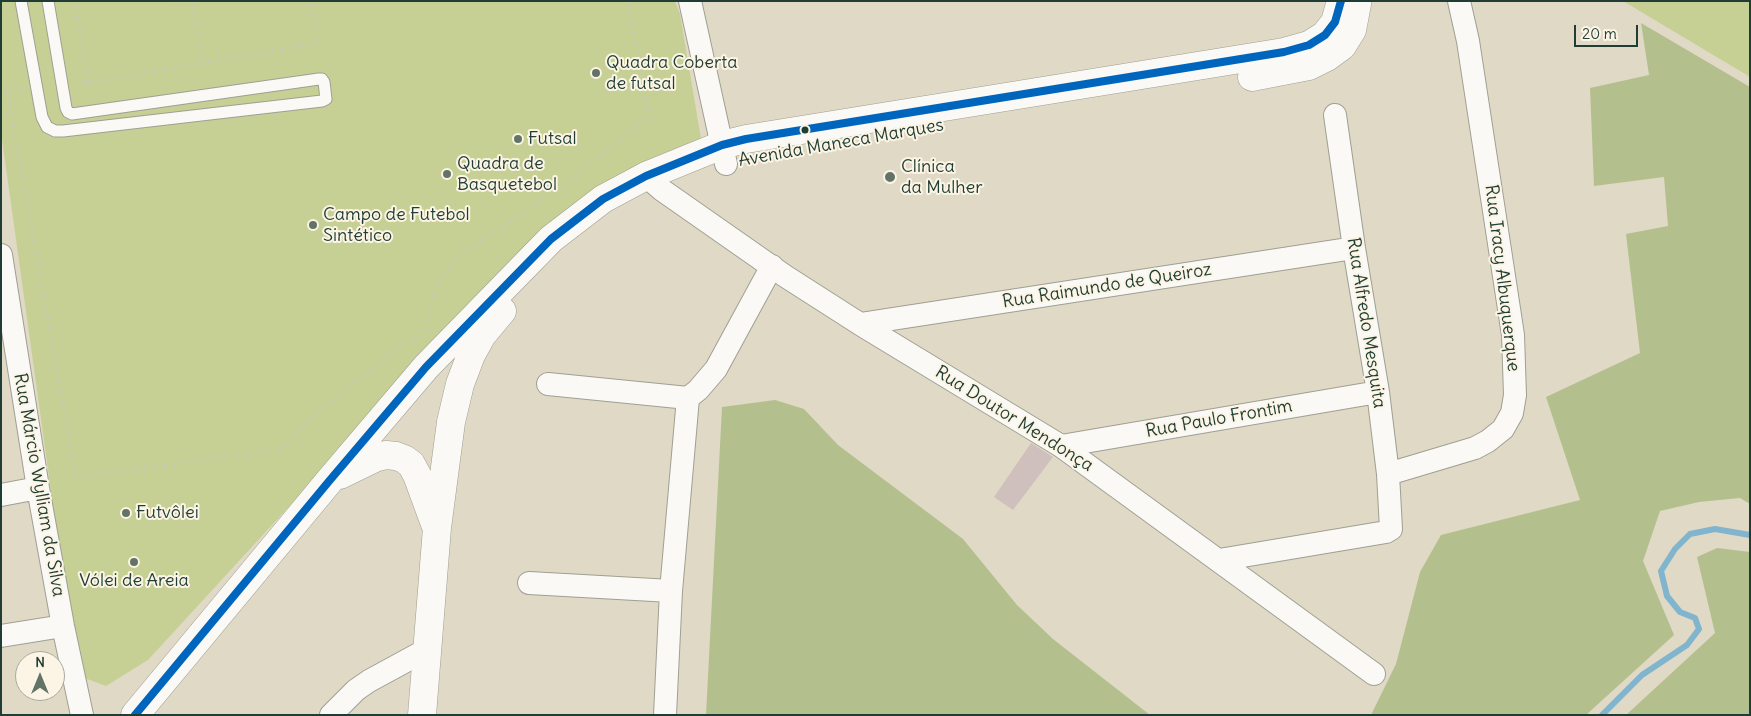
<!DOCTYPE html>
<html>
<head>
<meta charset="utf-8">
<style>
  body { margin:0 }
  #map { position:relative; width:1751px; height:716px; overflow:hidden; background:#e0d9c6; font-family:Delius,sans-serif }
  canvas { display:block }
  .frame { position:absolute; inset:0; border:2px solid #1f3d34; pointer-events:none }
  .north { position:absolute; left:15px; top:651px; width:50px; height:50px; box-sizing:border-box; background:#fcf5e5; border:1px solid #a4ab9e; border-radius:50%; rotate:0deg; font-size:14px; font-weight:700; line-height:20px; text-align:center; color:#1f3d34 }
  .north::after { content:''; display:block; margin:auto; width:18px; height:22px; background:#637467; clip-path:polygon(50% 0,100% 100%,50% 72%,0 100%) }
  .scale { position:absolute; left:1574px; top:25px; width:64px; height:22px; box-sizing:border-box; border:2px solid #1f3d34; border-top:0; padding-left:6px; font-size:15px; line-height:18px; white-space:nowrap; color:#1f3d34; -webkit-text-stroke:4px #fcf5e5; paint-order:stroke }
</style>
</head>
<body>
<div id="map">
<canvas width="1751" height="716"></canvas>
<div class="frame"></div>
<div class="north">N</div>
<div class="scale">20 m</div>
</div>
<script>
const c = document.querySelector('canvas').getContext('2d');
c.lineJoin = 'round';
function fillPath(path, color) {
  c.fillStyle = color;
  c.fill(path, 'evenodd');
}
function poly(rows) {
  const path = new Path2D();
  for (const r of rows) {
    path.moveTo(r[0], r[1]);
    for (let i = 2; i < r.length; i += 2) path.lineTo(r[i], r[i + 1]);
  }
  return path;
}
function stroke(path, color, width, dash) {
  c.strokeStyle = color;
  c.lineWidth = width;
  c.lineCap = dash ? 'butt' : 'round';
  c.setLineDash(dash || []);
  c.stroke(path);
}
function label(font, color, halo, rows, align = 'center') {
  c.font = font + ' Delius,sans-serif';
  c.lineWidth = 4;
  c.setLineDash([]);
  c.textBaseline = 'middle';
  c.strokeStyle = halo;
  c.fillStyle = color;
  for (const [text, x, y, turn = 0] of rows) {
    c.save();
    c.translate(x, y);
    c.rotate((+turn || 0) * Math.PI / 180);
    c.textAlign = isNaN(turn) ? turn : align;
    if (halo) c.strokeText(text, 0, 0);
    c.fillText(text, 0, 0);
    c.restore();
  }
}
fillPath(poly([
  [1,1,675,1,680,14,701,139,641,166,384,403,148,660,106,686,79,676,68,613,1,132],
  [1623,1,1750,1,1750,77]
]), '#c7d094');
fillPath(poly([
  [1641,23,1750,87,1750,504,1740,498,1699,502,1660,511,1643,561,1674,635,1586,715,1371,715,1396,664,1420,572,1441,535,1580,500,1546,397,1640,353,1626,234,1668,226,1664,177,1594,186,1590,88,1649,75],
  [775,400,804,409,838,445,963,539,1017,605,1053,639,1150,715,706,715,722,407],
  [1717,548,1750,552,1750,715,1626,715,1715,633,1697,557]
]), '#b3c08e');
stroke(poly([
  [1602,715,1642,675,1687,645,1699,629,1695,618,1680,612,1667,596,1661,571,1675,549,1690,534,1715,529,1750,535]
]), '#81b5ce', 6);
fillPath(poly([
  [1031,443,1053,457,1013,510,994,497]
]), '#cfc0be');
const lane = poly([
  [21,1,42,117,47,127,55,131,63,131,322,101,326,99,324,82,322,79,319,79,72,114,68,112,66,108,48,1]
]);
const street = poly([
  [690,1,726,164],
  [646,176,662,190,785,276,860,324,1061,446,1374,674],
  [1,255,38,488,63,626,82,715],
  [860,324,1354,248],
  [548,384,688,398,698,390,716,369,772,266],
  [1061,446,1378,392],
  [1388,474,1475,448,1488,441,1503,429,1512,413,1515,395,1513,335,1468,41,1459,1],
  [1,495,38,488],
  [1219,560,1386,532,1391,529,1388,474,1378,392,1354,248,1335,115],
  [529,583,671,591],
  [1,636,63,626],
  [331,715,356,690,369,681,426,650],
  [665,715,671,591,688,398]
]);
const secondary = poly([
  [1252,77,1309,66,1327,57,1342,46,1352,30,1357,4],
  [340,475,377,457,386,455,396,456,404,459,411,464,417,475,435,524],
  [135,715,330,480,426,367,551,239,603,199,646,176,722,145,746,139,1284,52,1309,45,1325,35,1335,22,1341,1],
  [422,715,437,528,451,422,460,384,471,355,482,335,502,311]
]);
stroke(lane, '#9f9f93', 13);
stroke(street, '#9f9f93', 24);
stroke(secondary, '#9f9f93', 29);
stroke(poly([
  [75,1,88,83,318,43,311,1],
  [175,1,195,1],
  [192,2,204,63],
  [77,84,88,83],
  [21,89,7,91,76,477,276,450,288,445,305,424,404,342,420,337],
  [426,331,433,297,440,278,452,264,465,250,508,224,569,181,649,116,628,1]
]), '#c8c9c3', 3, [1, 4]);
stroke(lane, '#faf9f6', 11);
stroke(street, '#faf9f6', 22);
stroke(secondary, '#faf9f6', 28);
stroke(poly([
  [135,715,330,480,426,367,551,239,603,199,646,176,722,145,746,139,1284,52,1309,45,1325,35,1335,22,1341,1]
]), '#0065bd', 8);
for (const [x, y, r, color] of [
  [596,73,5,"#637467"],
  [805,130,4.5,"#1f3d34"],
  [518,139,5,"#637467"],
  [447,174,5,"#637467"],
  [890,177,6,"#637467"],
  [313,225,5,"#637467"],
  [126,513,5,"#637467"],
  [134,562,5,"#637467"]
]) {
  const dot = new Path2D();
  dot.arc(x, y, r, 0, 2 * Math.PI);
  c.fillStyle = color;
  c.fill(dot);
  stroke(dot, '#fcf5e5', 2);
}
label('18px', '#1f3d34', '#fcf5e5', [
  ["Quadra Coberta",606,63],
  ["de futsal",606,84],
  ["Futsal",528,139],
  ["Quadra de",457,164],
  ["Basquetebol",457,185],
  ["Clínica",901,167],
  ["da Mulher",901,188],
  ["Campo de Futebol",323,215],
  ["Sintético",323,236],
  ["Futvôlei",136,513],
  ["Vólei de Areia",134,581,"center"]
], 'left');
label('18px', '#1f3d34', '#fcf5e5', [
  ["Avenida Maneca Marques",841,143,-10],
  ["Rua Iracy Albuquerque",1502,278,83],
  ["Rua Raimundo de Queiroz",1107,286,-9],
  ["Rua Alfredo Mesquita",1366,323,81],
  ["Rua Doutor Mendonça",1014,419,32],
  ["Rua Paulo Frontim",1219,419,-10],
  ["Rua Márcio Wylliam da Silva",39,485,80]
]);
</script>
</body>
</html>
